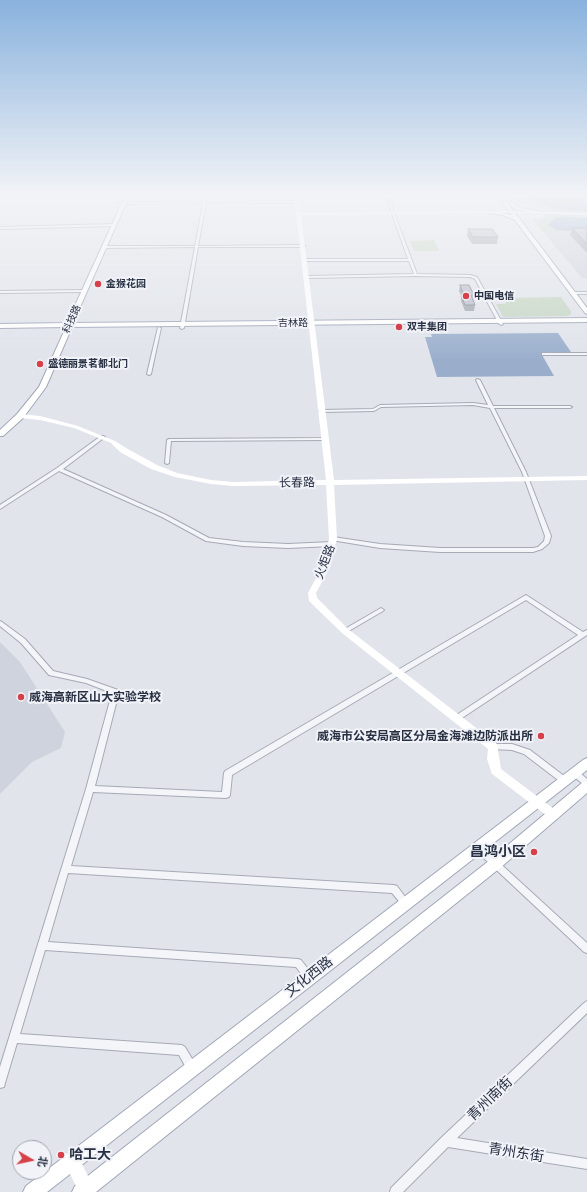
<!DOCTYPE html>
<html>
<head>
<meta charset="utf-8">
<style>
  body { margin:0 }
  #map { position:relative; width:587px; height:1192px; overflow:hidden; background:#e1e4eb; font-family:Montserrat,"Noto Sans SC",sans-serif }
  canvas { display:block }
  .north { position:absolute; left:12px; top:1140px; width:40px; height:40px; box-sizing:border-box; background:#f1f3f8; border:1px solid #a1a5b0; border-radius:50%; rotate:99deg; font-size:11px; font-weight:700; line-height:16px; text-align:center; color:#283043 }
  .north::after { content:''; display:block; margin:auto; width:14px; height:18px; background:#d64049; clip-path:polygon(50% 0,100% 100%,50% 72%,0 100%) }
</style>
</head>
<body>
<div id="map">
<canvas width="587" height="1192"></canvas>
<div class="north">北</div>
</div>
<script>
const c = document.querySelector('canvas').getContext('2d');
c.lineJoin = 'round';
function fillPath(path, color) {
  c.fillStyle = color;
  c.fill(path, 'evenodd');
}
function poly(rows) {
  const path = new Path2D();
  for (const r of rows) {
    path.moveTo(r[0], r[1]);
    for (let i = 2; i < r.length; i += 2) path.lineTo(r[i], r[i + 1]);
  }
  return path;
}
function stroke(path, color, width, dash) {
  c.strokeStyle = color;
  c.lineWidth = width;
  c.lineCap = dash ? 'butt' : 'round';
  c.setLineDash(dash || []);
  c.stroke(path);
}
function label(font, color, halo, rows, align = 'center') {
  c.font = font + ' Montserrat,"Noto Sans SC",sans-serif';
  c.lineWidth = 4;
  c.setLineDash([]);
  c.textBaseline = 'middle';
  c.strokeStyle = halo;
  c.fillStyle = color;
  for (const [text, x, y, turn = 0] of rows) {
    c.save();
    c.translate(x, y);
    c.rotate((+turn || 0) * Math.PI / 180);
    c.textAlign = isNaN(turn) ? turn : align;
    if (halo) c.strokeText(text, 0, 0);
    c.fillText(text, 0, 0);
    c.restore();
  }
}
fillPath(poly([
  [512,194,587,194,587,278,582,278,533,220,544,217,544,210,532,205,519,204],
  [0,642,20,662,65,732,61,748,32,762,0,794]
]), '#cfd3dd');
fillPath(poly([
  [513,194,587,194,587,212,549,211,538,205,520,203],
  [550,215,587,217,587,231,542,231,534,221,546,220],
  [434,240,439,251,414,251,410,241],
  [561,297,571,311,571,314,568,316,503,317,496,304,506,304,504,299,510,298]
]), '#c5d5c2');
fillPath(poly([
  [532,195,587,196,587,211,555,209,524,197],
  [562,217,587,218,587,230,569,231,557,230,548,225,556,218],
  [558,333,571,352,541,353,554,376,437,377,425,337,432,337,431,334]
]), '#9aaecc');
const street = poly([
  [205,194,207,194,206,202,297,201,298,202,297,203,206,203,198,246,303,245,305,246,303,247,198,247,184,328,182,329,180,328,195,247,105,248,103,247,105,246,195,246,203,203,124,204,123,203,124,202,203,202,205,194],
  [385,194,387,194,417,274,470,275,477,277,503,324,502,325,499,324,475,279,470,277,416,276,306,278,305,277,307,276,414,274,409,261,305,261,303,260,305,259,408,259,385,194],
  [115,224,114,226,0,229,0,227,115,224],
  [85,290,86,291,84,292,0,293,0,291,85,290],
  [572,292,587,292,587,294,571,294,570,293,572,292],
  [158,327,161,328,151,374,149,375,147,374,158,327],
  [542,353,587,353,587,355,542,355,542,353],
  [477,379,480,380,493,406,570,406,572,407,570,408,494,408,526,472,551,536,549,543,542,549,533,552,440,552,380,548,331,540,330,539,333,537,380,544,440,548,533,548,538,547,544,541,545,536,522,472,490,408,473,405,381,407,374,411,321,412,319,411,321,410,373,409,380,405,473,403,488,405,476,380,477,379],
  [101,436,103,436,105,437,63,469,166,515,209,538,243,542,288,544,332,542,335,544,332,546,288,548,243,546,206,541,162,517,59,471,0,509,0,505,57,468,101,436],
  [325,438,327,439,327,440,171,441,169,463,167,464,165,463,167,440,169,439,325,438],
  [526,595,583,632,587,630,587,635,459,720,457,721,455,720,453,718,455,716,578,635,526,600,232,775,230,795,229,797,226,798,93,792,71,866,394,885,397,886,409,902,408,905,405,906,402,905,392,893,68,873,48,942,298,959,301,960,312,974,314,977,312,980,309,982,306,980,296,967,45,950,20,1034,182,1045,185,1047,197,1067,196,1071,192,1072,188,1071,179,1055,17,1043,5,1083,4,1087,0,1088,0,1067,86,789,112,693,86,683,49,675,21,643,0,626,0,621,2,622,25,639,53,671,87,679,118,690,119,692,95,786,222,792,224,773,225,771,526,595],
  [381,608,384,610,383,611,347,632,345,633,342,631,343,630,381,608],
  [493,744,512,744,530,750,568,779,569,781,568,783,565,784,562,783,524,754,512,750,490,749,489,747,490,745,493,744],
  [575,770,578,771,587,779,587,786,584,785,572,775,571,773,572,771,575,770],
  [477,843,480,845,587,943,587,953,584,952,474,849,473,847,474,845,477,843],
  [587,1001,587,1013,457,1138,587,1159,587,1169,448,1147,403,1192,390,1192,391,1188,442,1137,584,1003,587,1001]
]);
const primary = poly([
  [126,194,130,194,73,323,587,318,587,322,72,327,46,387,23,418,3,436,0,436,0,430,17,414,39,387,66,327,0,328,0,324,67,323,126,194],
  [496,194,500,194,519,218,587,308,587,314,585,313,515,220,503,215,488,213,490,211,512,215,496,194],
  [510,203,514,203,520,208,542,212,540,213,517,210,510,205,510,203],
  [587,758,587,770,47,1192,23,1192,26,1186,583,760,587,758],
  [587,781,587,793,500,868,96,1192,72,1192,75,1186,490,860,583,782,587,781]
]);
stroke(street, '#a6aab5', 2);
stroke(primary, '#a0a7b7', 2);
fillPath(street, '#f4f5f9');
fillPath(poly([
  [294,194,298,194,300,213,512,211,587,213,587,215,512,213,301,215,334,480,587,476,587,480,334,485,337,539,330,567,316,593,317,598,348,629,497,744,501,769,558,812,560,815,558,818,554,820,550,818,492,774,487,759,488,749,342,633,309,601,308,593,322,567,329,539,326,485,233,486,211,484,175,477,151,469,120,452,111,443,74,428,40,420,20,418,17,416,20,414,40,416,78,426,115,441,126,448,157,465,177,473,211,480,233,482,326,480,294,194],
  [71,1152,77,1154,96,1192,79,1192,63,1160,65,1154,71,1152]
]), '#fff');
fillPath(primary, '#fff');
fillPath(poly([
  [572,228,587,228,587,252,586,252,570,235],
  [468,229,498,237,497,244,472,244,467,236],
  [460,285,474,295,473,301,475,305,474,311,465,311,461,301,461,296,459,291]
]), '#9ea3ac');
const building = poly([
  [572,228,587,228,587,244,572,228],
  [468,229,492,229,498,237,473,237,468,229],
  [460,285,469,285,474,295,471,295,475,305,465,305,461,296,464,296,460,285]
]);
fillPath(building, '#b8bdc8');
stroke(building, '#81848c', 1);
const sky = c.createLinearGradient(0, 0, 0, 361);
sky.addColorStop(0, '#89b2dd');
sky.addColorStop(0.54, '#f2f3f6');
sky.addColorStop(1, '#f2f3f600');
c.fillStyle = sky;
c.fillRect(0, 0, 587, 361);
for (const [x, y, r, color] of [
  [98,284,4,"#d64049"],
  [466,296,4,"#d64049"],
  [399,327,4,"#d64049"],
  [40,364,4,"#d64049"],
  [21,697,4,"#d64049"],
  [541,736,4,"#d64049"],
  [534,852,4,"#d64049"],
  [61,1155,4,"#d64049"]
]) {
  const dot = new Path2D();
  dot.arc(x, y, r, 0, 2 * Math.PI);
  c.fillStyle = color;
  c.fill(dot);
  stroke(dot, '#f1f3f8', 1.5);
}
label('bold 10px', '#283043', '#f1f3f8', [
  ["金猴花园",106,284],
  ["中国电信",474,296],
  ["双丰集团",407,327],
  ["盛德丽景茗都北门",48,364]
], 'left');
label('10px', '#283043', '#f1f3f8', [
  ["科技路",72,319,-66],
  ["吉林路",293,323]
]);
label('12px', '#283043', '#f1f3f8', [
  ["长春路",297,483,-1],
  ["火炬路",325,562,-69]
]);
label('bold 12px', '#283043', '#f1f3f8', [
  ["威海高新区山大实验学校",29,697],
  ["威海市公安局高区分局金海滩边防派出所",533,736,"right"]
], 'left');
label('bold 14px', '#283043', '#f1f3f8', [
  ["昌鸿小区",526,852],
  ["哈工大",69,1155,"left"]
], 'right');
label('14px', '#283043', '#f1f3f8', [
  ["文化西路",309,977,-38],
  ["青州南街",490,1099,-44],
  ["青州东街",516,1153,9]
]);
</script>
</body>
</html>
